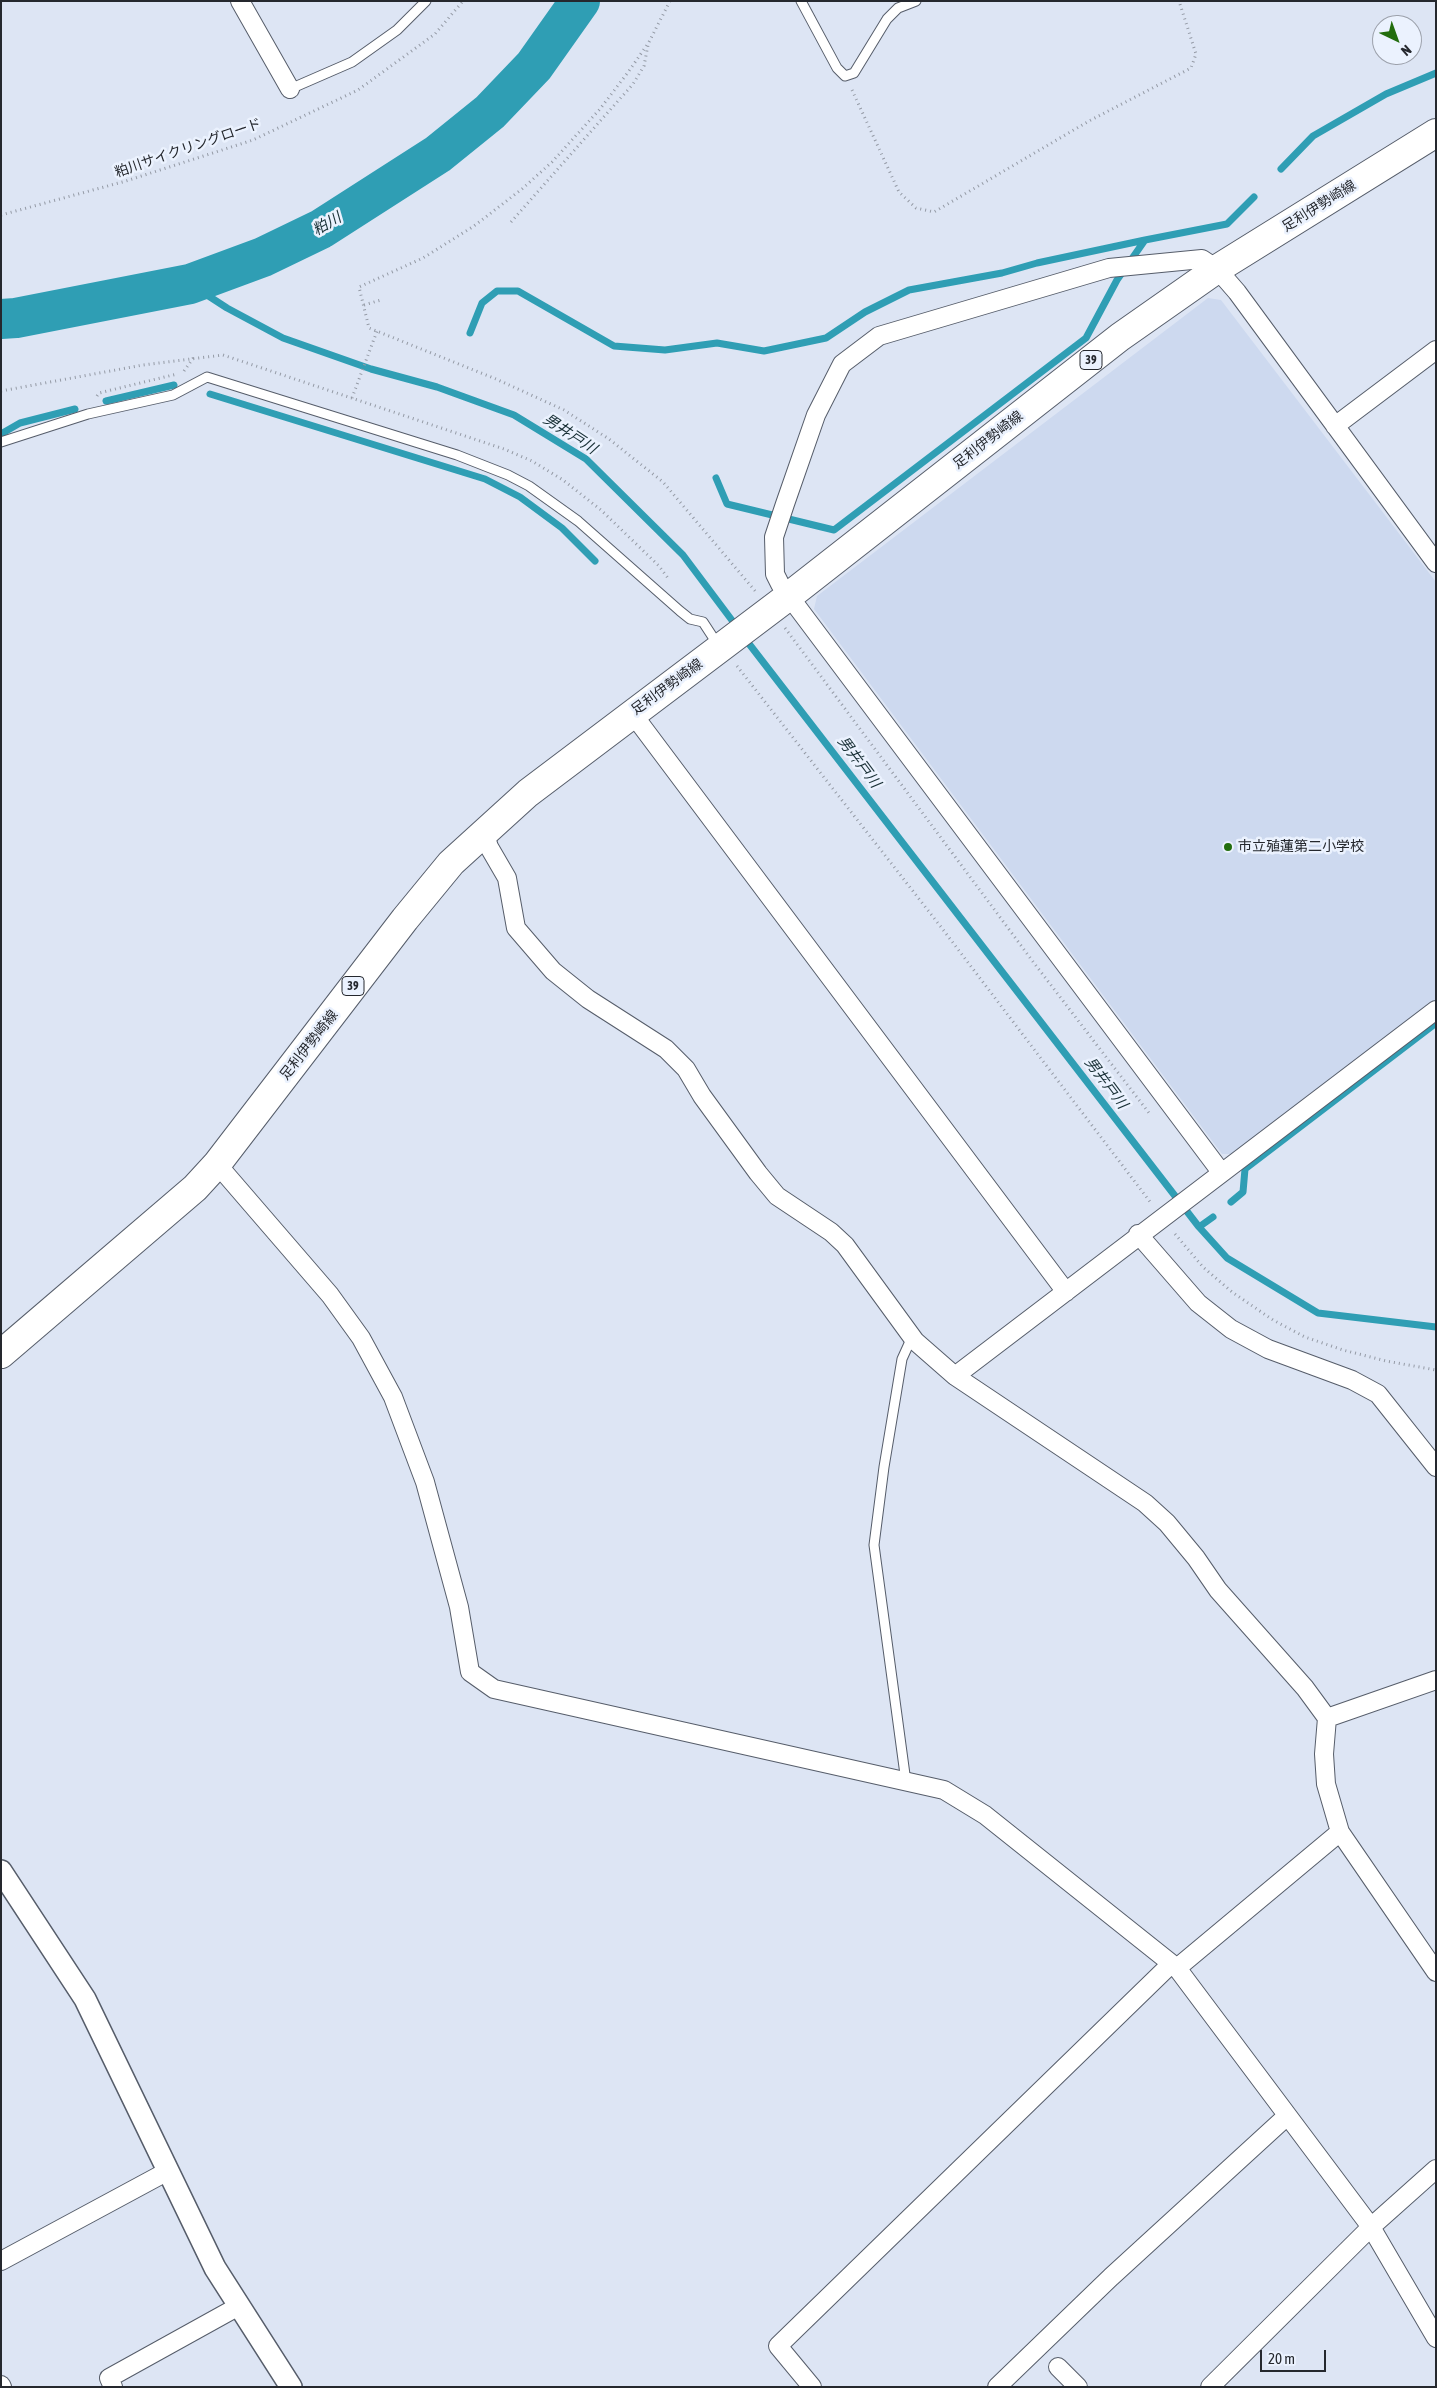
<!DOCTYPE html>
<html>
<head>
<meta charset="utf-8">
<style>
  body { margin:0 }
  #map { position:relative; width:1437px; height:2388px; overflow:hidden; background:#dde5f4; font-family:"Asap Condensed",sans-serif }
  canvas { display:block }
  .frame { position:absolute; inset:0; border:2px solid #25282e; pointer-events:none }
  .north { position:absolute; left:1372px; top:15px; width:50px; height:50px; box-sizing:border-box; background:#ebf2fe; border:1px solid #9ca1ab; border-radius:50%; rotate:138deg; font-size:14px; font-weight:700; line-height:20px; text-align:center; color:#25282e }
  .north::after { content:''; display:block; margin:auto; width:18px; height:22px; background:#226d0e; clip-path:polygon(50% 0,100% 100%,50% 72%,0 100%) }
  .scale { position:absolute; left:1260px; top:2350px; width:66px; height:22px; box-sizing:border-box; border:2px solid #25282e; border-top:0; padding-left:6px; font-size:15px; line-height:18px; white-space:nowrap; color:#25282e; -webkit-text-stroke:4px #ebf2fe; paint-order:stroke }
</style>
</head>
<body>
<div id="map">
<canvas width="1437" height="2388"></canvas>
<div class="frame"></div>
<div class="north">N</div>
<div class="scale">20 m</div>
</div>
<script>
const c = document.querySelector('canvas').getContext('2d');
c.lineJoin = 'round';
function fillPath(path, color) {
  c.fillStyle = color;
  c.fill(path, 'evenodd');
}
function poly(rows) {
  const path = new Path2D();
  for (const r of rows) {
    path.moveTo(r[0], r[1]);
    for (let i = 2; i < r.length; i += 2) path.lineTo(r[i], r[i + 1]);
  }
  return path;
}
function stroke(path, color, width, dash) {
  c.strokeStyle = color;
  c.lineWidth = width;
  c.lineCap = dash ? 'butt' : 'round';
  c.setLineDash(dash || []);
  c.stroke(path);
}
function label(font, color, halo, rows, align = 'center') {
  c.font = font + ' "Asap Condensed","Noto Sans JP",sans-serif';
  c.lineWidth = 5;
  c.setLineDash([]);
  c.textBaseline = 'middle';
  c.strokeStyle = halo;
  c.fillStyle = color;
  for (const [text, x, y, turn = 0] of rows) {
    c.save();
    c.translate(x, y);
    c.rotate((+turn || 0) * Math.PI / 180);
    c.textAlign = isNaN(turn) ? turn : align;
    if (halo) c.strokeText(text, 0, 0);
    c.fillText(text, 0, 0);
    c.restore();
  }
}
fillPath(poly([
  [1208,298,1221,300,1436,582,1436,999,1232,1154,1222,1154,814,609,817,596]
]), '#cdd9ef');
stroke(poly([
  [1281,169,1313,136,1386,94,1436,73],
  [190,284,227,308,283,338,371,369,437,387,514,415,586,459,683,555,737,627],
  [470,333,482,303,497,291,518,291,614,346,665,350,717,343,764,351,826,338,865,312,909,290,1002,273,1037,263,1145,240],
  [210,394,485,479,520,497,562,528,595,561],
  [106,401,174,385],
  [1,434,20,423,75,409],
  [716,478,727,504,834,530,1086,338,1117,280,1145,240,1227,224,1254,197],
  [743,636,1199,1227,1227,1258,1318,1313,1436,1327],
  [1231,1202,1243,1192,1245,1169,1436,1023],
  [1199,1227,1213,1217]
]), '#2f9eb4', 7);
stroke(poly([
  [1,319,16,318,190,284,263,257,321,229,438,154,490,112,534,66,580,1]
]), '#2f9eb4', 40);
const service = poly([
  [801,1,837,68,845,76,854,73,887,19,898,8,916,1],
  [290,89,352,62,397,30,426,1],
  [1,442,88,414,173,395,207,377,457,455,508,475,529,486,578,521,680,611,690,619,703,622,718,645],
  [906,1782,874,1545,884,1467,902,1359,912,1337]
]);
const minor = poly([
  [240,1,290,89],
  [1335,426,1436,350],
  [632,713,1066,1292],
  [484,832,489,847,507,878,516,928,553,971,588,999,666,1049,686,1069,702,1096,758,1173,777,1196,831,1232,845,1245,915,1341,955,1376,1145,1503,1167,1523,1196,1558,1218,1590,1305,1688,1327,1718,1324,1754,1326,1784,1340,1832,1436,1972],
  [217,1164,330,1295,361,1338,393,1397,425,1482,459,1607,470,1672,494,1689,944,1790,985,1815,1177,1968,1371,2227,1436,2338],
  [1221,1172,780,584,775,574,774,537,785,504,816,415,842,364,879,336,1109,268,1202,259,1217,269,1237,292,1436,563],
  [1138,1234,1198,1303,1231,1329,1268,1349,1352,1380,1378,1394,1436,1467],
  [955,1376,1436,1010],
  [1327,1718,1436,1680],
  [1177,1968,1340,1832],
  [1,2261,168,2171],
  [1058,2367,1078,2387],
  [1,2385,2,2387],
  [113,2387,109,2378,239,2306],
  [812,2387,778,2346,1171,1964],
  [997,2387,1111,2277,1287,2116],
  [1210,2387,1371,2227,1436,2169]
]);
const tertiary = poly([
  [1,1871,85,1999,215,2268,291,2387]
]);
const primary = poly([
  [1,1354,195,1188,217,1164,405,919,451,863,528,793,789,596,1120,337,1217,269,1436,133]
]);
stroke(service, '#565d6a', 11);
stroke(minor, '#565d6a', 20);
stroke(tertiary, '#565d6a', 24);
stroke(primary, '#565d6a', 30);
stroke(poly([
  [670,1,649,42,629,71,600,109,552,162,522,189,474,226,423,258,359,287,369,328,496,379,564,410,609,439,663,482,756,592],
  [852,90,899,192,916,208,934,212,1089,121,1191,68,1196,54,1179,1],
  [1,215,126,181,253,140,358,90,435,34,463,1],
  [511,222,633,84,644,66,648,45],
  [364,305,381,300],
  [184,371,194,357],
  [1,391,143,365,223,355,504,449,532,461,563,480,601,510,659,566,668,578],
  [97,396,99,393,177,374],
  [352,398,377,331],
  [785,628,1034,963,1149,1113],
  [737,666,941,927,1151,1203],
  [1175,1234,1203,1267,1232,1292,1273,1320,1305,1337,1343,1350,1386,1361,1436,1370]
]), '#949aa5', 3, [1, 4]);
stroke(service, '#fff', 9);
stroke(minor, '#fff', 18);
stroke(tertiary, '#fff', 21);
stroke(primary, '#fff', 28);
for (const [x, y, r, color] of [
  [1228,847,5,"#226d0e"]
]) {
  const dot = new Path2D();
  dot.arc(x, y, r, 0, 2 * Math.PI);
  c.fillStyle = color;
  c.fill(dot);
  stroke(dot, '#ebf2fe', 2);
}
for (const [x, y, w] of [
  [1091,360,22],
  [353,986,22]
]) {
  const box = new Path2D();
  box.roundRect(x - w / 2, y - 9.5, w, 19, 4);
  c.fillStyle = '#ebf2fe';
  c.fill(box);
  stroke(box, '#25282e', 1);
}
label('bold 12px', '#25282e', null, [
  ["39",1091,360],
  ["39",353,986]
]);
label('14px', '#25282e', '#ebf2fe', [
  ["粕川サイクリングロード",188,148,-19],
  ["足利伊勢崎線",1319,206,-32],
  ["足利伊勢崎線",988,440,-38],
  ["足利伊勢崎線",667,687,-36],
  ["足利伊勢崎線",309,1045,-52]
]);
label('14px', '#25282e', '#ebf2fe', [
  ["市立殖蓮第二小学校",1238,847]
], 'left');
label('italic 15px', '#193036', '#ebf2fe', [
  ["粕川",327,224,-30],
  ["男井戸川",570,434,33],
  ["男井戸川",859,762,53],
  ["男井戸川",1106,1083,53]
]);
</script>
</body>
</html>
